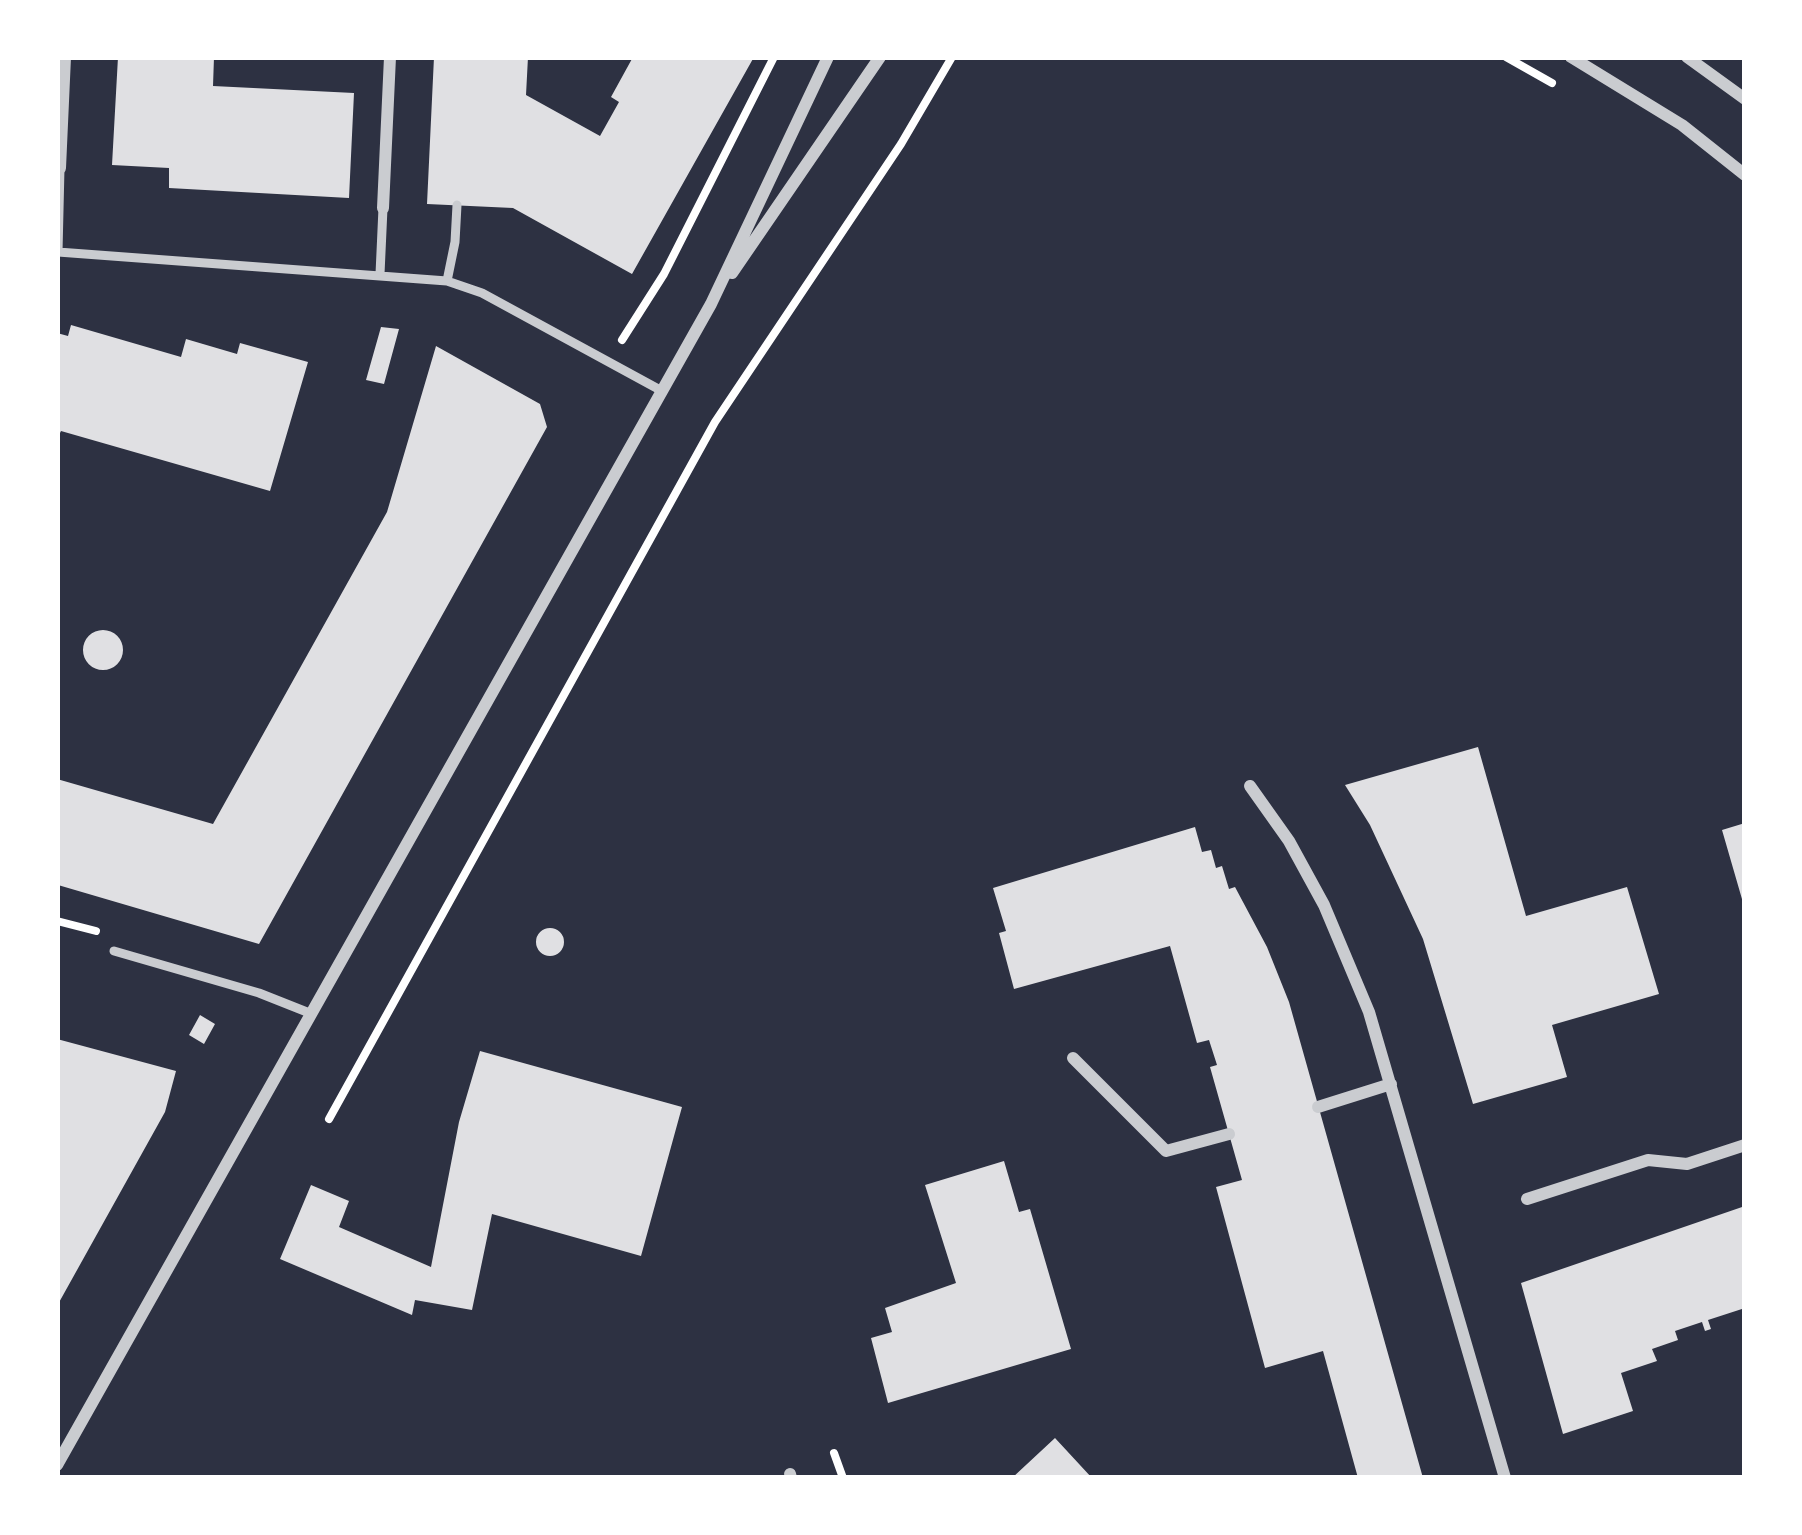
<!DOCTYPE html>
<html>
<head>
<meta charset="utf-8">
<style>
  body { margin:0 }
  #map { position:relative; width:1802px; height:1535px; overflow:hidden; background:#2d3142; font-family:"Fira Sans",sans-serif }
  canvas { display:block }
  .frame { position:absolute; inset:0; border:60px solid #fff; pointer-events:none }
</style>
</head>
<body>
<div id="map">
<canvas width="1802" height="1535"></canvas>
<div class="frame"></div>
</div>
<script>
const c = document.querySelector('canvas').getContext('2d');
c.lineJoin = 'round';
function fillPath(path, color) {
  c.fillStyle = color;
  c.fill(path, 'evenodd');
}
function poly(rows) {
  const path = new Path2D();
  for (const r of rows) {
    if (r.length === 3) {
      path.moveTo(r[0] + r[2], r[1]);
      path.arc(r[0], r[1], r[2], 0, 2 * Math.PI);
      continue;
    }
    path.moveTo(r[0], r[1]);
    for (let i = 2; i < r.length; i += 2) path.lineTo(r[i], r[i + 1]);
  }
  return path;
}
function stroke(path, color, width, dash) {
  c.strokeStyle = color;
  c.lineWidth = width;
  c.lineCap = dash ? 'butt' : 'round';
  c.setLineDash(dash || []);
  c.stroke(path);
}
fillPath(poly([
  [118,57,214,57,213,86,354,93,349,198,169,188,169,168,112,165],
  [434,57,528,57,526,95,600,136,619,102,611,97,633,57,754,57,632,274,513,208,427,204],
  [71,325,181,357,186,339,237,354,240,343,308,362,270,491,61,431,57,439,57,333,68,336],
  [381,327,399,329,384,384,366,380],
  [436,346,540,404,547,427,259,944,58,885,57,779,213,824,387,512],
  [103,650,20],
  [1478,747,1526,916,1627,887,1659,994,1552,1025,1567,1077,1473,1104,1423,939,1370,825,1345,785],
  [1745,823,1745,906,1744,906,1722,830],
  [1195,827,1202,852,1211,850,1216,868,1222,866,1229,889,1235,887,1267,947,1289,1002,1423,1478,1358,1478,1323,1351,1265,1368,1216,1187,1242,1180,1210,1067,1217,1065,1209,1040,1197,1043,1170,946,1014,989,999,933,1006,931,993,888],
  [550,942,14],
  [200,1015,215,1024,204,1044,189,1035],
  [57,1039,176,1071,165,1112,57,1306],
  [480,1051,682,1107,641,1256,492,1214,472,1310,415,1300,412,1315,280,1259,311,1185,349,1201,339,1227,431,1267,459,1122],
  [1004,1161,1019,1212,1030,1209,1071,1349,888,1403,871,1338,892,1332,885,1308,956,1283,925,1185],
  [1745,1206,1745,1308,1708,1320,1711,1329,1705,1331,1702,1322,1675,1331,1678,1340,1652,1349,1657,1361,1621,1373,1633,1411,1563,1434,1521,1283],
  [1055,1438,1092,1478,1012,1478]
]), '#e0e0e3');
stroke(poly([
  [1506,57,1552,83],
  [622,340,664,274,774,57],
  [57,921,96,931],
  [329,1119,715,422,901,144,952,57],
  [834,1453,843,1478]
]), '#fff', 8);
stroke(poly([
  [60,168,58,252,447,281,482,293,662,391],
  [380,274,383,208],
  [447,281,455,242,457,205],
  [114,951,259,993,312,1014]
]), '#caccd0', 9);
stroke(poly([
  [1571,57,1682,125,1745,175],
  [1687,57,1745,99],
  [60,168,65,57],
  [383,208,390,57],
  [732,273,880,57],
  [1250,786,1289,841,1324,905,1369,1012,1505,1478],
  [1073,1058,1166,1151,1229,1134],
  [1318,1107,1391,1084],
  [1527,1199,1648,1160,1687,1164,1745,1145],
  [57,1465,711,304,828,57],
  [790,1474,791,1478]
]), '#caccd0', 12);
</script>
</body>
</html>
